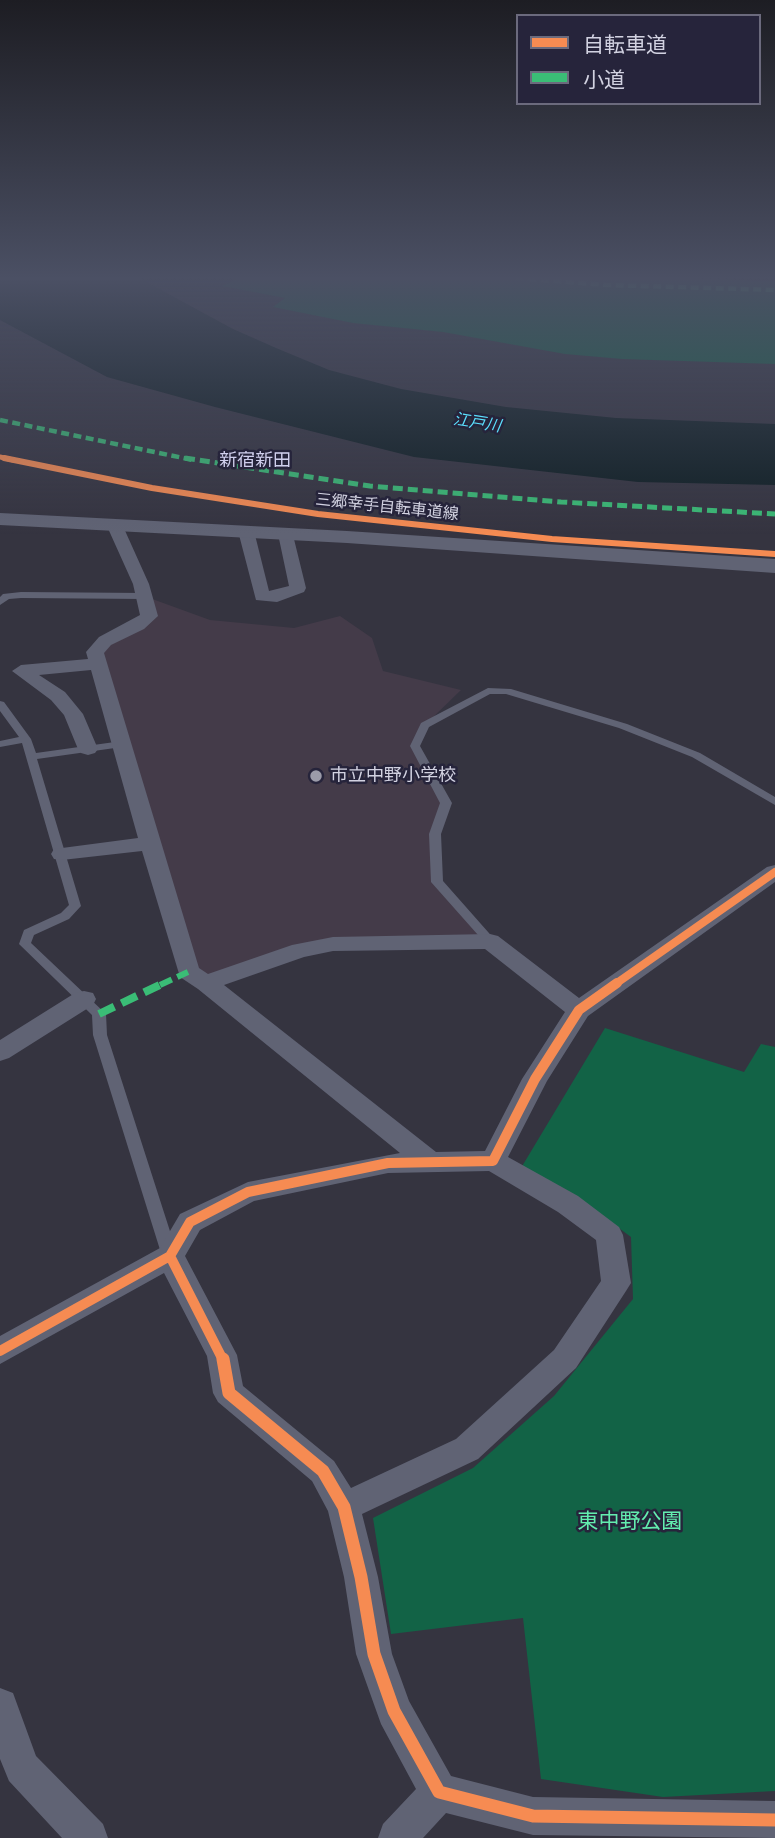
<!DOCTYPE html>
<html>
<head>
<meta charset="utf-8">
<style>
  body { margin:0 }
  #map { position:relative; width:775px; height:1838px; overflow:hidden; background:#353440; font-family:Raleway,"Noto Sans JP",sans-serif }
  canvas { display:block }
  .legend { position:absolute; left:516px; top:14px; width:245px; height:91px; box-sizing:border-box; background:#26243b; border:2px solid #6b6a7d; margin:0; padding:9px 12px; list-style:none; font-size:21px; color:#d2d2e1 }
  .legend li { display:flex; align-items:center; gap:14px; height:35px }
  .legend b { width:35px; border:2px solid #6b6a7d }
</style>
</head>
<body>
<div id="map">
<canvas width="775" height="1838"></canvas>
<ul class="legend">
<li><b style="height:9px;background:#f68b52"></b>自転車道</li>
<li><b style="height:9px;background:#3abd76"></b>小道</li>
</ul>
</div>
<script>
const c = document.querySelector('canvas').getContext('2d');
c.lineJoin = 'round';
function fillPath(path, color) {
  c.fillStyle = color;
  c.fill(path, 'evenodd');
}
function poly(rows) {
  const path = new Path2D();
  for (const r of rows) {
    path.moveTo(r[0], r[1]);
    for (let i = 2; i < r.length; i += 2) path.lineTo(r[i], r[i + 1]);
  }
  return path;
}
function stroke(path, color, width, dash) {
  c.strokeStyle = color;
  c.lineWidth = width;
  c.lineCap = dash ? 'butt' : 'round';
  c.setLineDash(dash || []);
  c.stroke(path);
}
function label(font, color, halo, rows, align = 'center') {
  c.font = font + ' Raleway,"Noto Sans JP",sans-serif';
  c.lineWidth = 5;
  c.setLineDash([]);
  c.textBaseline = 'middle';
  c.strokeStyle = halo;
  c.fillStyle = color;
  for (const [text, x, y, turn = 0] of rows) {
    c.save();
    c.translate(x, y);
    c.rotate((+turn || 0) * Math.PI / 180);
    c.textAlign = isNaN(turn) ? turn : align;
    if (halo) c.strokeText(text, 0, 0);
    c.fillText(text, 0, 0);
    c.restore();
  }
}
fillPath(poly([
  [144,596,210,620,294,628,340,616,372,638,383,671,461,690,425,725,415,746,446,803,435,834,437,882,490,941,333,944,220,978,188,972,95,652,138,625]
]), '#443b49');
fillPath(poly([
  [239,278,663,278,775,281,775,364,622,359,565,354,443,332,353,323,273,307,285,298,222,286],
  [605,1028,744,1072,761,1044,775,1047,775,1791,663,1797,541,1779,523,1618,391,1634,373,1518,473,1468,554,1396,633,1299,631,1237,582,1201,518,1173]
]), '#126346');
fillPath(poly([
  [0,278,139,278,233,329,276,348,329,370,401,389,506,407,616,418,775,424,775,485,638,482,414,457,215,407,107,377,0,320]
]), '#0f1e23');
fillPath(poly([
  [21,592,144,593,149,596,144,599,21,598,9,599,0,605,0,597,3,594,21,592],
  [488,688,511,689,627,724,700,753,775,797,775,805,692,757,619,728,506,694,490,694,429,727,420,746,452,803,441,834,443,881,496,941,494,944,486,944,431,882,429,834,440,803,410,746,421,723,488,688],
  [0,701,4,702,31,739,36,753,122,741,127,744,122,747,37,759,81,906,69,919,34,935,31,943,106,1014,107,1035,177,1253,174,1257,169,1259,164,1257,161,1253,93,1035,92,1015,19,944,24,930,61,913,69,905,22,743,0,747,0,741,19,737,0,711,0,701]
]), '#606374');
fillPath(poly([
  [114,519,122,524,149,584,158,616,144,629,111,645,104,653,199,968,208,974,292,945,333,937,490,934,498,936,579,998,767,867,775,865,775,882,588,1016,547,1081,508,1157,578,1196,619,1227,623,1235,631,1283,626,1291,576,1368,478,1459,362,1514,378,1577,392,1654,409,1701,451,1776,533,1797,775,1801,775,1838,533,1835,446,1813,423,1838,378,1838,383,1824,416,1789,381,1724,356,1654,344,1577,328,1511,312,1481,218,1402,213,1393,207,1356,164,1273,0,1364,0,1336,160,1248,180,1214,248,1182,400,1153,198,989,180,977,142,851,62,860,54,859,51,854,54,849,62,848,138,838,91,670,39,675,65,692,83,714,98,749,95,753,88,755,81,753,78,749,64,715,51,700,12,671,21,665,88,659,86,652,99,637,140,615,133,584,106,524,114,519],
  [485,949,565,1012,522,1079,485,1151,436,1152,224,985,304,957,333,951,485,949],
  [489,1171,558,1212,596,1240,601,1281,554,1350,456,1439,351,1488,334,1461,243,1386,237,1355,185,1256,200,1230,254,1201,388,1173,489,1171],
  [246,526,254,531,269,591,289,586,278,534,280,531,292,531,306,588,304,592,277,602,256,600,238,531,246,526],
  [84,991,93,993,96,999,93,1005,9,1058,0,1061,0,1040,75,993,84,991],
  [0,1688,13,1693,36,1756,103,1824,108,1838,62,1838,9,1781,0,1759,0,1688]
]), '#606374');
fillPath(poly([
  [0,513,347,531,775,559,775,573,347,543,0,525,0,513]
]), '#606374');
stroke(poly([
  [516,278,607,285,775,290],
  [0,420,193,460]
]), '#3abd76', 4.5, [8, 4.5]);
stroke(poly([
  [185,458,370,486,561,502,775,514]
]), '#3abd76', 5, [10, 5]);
stroke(poly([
  [160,985,188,972]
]), '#3abd76', 6, [13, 6]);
stroke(poly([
  [99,1014,164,983]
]), '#3abd76', 8, [17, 8]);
stroke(poly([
  [0,457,13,460]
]), '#f68b52', 5);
stroke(poly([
  [4,458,152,488,318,514,552,539,775,554]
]), '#f68b52', 6);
stroke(poly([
  [614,985,775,872]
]), '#f68b52', 8);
stroke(poly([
  [170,1256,223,1360],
  [0,1351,170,1256,190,1222,248,1192,388,1163,493,1161,535,1079,579,1010,617,983]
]), '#f68b52', 10);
stroke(poly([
  [223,1359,229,1393,323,1471,344,1507,361,1577,374,1654,394,1711,439,1792,533,1816,775,1820]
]), '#f68b52', 13);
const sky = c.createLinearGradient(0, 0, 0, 535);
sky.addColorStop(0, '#1d1d23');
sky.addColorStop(0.52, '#4b5064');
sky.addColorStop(1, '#4b506400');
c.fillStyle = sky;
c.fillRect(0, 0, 775, 535);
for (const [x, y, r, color] of [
  [316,776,7,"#9b9ba9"]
]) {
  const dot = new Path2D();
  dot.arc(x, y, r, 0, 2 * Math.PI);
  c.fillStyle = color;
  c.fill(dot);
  stroke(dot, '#26243b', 2.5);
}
label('italic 16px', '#5bdffd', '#26243b', [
  ["江戸川",477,423,9]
]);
label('16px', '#d2d2e1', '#26243b', [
  ["三郷幸手自転車道線",387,507,6]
]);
label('18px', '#d0cfed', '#26243b', [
  ["新宿新田",255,461]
]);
label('18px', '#d2d2e1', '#26243b', [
  ["市立中野小学校",330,776]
], 'left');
label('21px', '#63eeaf', '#26243b', [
  ["東中野公園",630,1522]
]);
</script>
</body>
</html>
